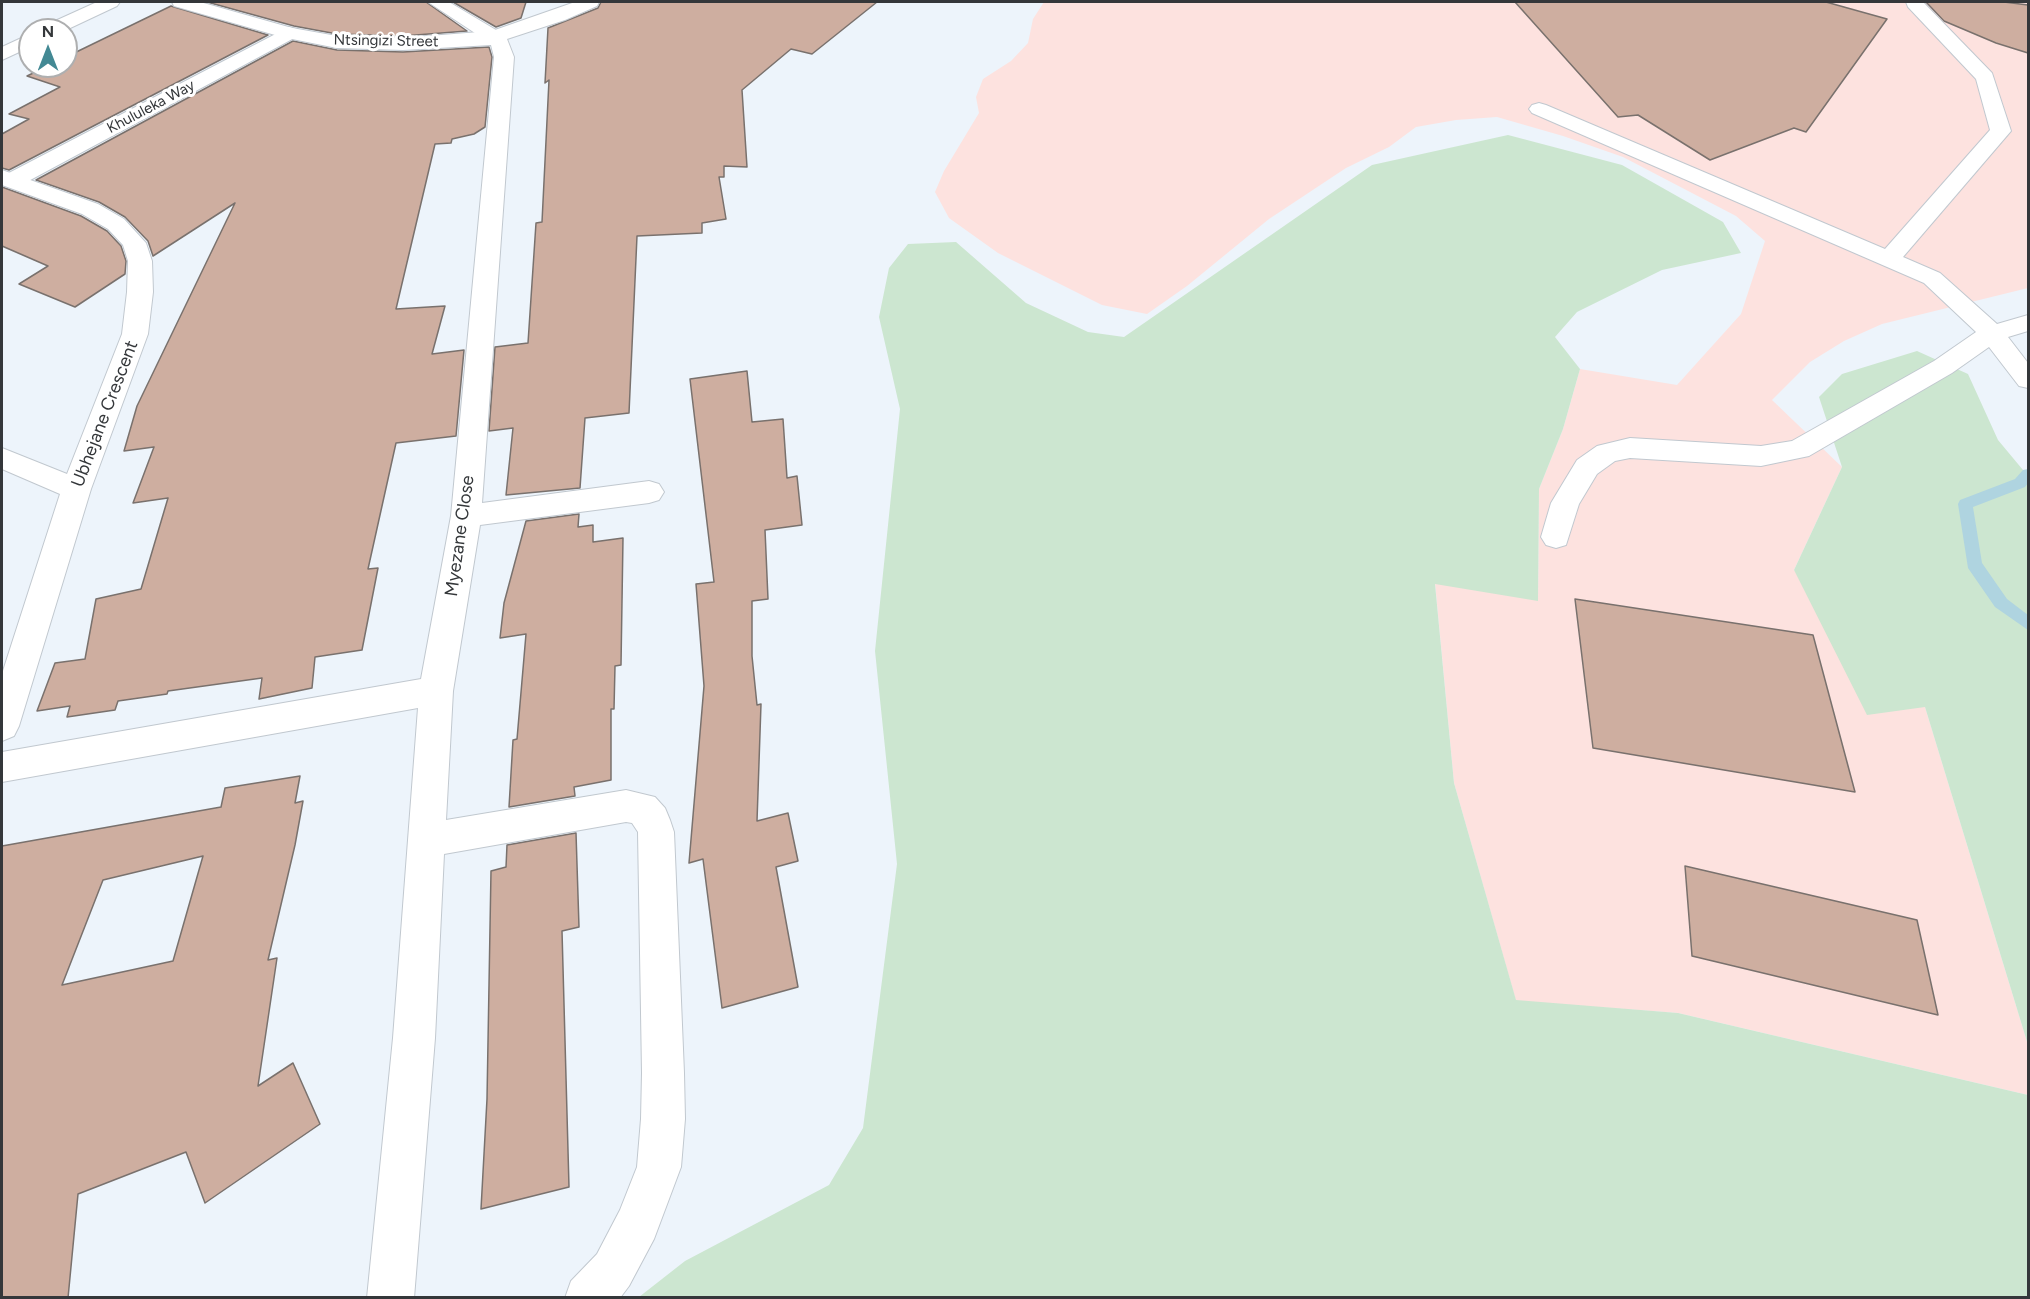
<!DOCTYPE html>
<html>
<head>
<meta charset="utf-8">
<style>
  body { margin:0 }
  #map { position:relative; width:2030px; height:1299px; overflow:hidden; background:#edf4fb; font-family:Figtree,sans-serif }
  canvas { display:block }
  .frame { position:absolute; inset:0; border:3px solid #34373a; pointer-events:none }
  .north { position:absolute; left:18px; top:18px; width:60px; height:60px; box-sizing:border-box; background:#fff; border:2px solid #aeafb0; border-radius:50%; rotate:0deg; font-size:16px; font-weight:700; line-height:24px; text-align:center; color:#34373a }
  .north::after { content:''; display:block; margin:auto; width:21px; height:27px; background:#438994; clip-path:polygon(50% 0,100% 100%,50% 72%,0 100%) }
</style>
</head>
<body>
<div id="map">
<canvas width="2030" height="1299"></canvas>
<div class="frame"></div>
<div class="north">N</div>
</div>
<script>
const c = document.querySelector('canvas').getContext('2d');
c.lineJoin = 'round';
function fillPath(path, color) {
  c.fillStyle = color;
  c.fill(path, 'evenodd');
}
function poly(rows) {
  const path = new Path2D();
  for (const r of rows) {
    path.moveTo(r[0], r[1]);
    for (let i = 2; i < r.length; i += 2) path.lineTo(r[i], r[i + 1]);
  }
  return path;
}
function stroke(path, color, width, dash) {
  c.strokeStyle = color;
  c.lineWidth = width;
  c.lineCap = dash ? 'butt' : 'round';
  c.setLineDash(dash || []);
  c.stroke(path);
}
function label(font, color, halo, rows, align = 'center') {
  c.font = font + ' Figtree,sans-serif';
  c.lineWidth = 6;
  c.setLineDash([]);
  c.textBaseline = 'middle';
  c.strokeStyle = halo;
  c.fillStyle = color;
  for (const [text, x, y, turn = 0] of rows) {
    c.save();
    c.translate(x, y);
    c.rotate((+turn || 0) * Math.PI / 180);
    c.textAlign = isNaN(turn) ? turn : align;
    if (halo) c.strokeText(text, 0, 0);
    c.fillText(text, 0, 0);
    c.restore();
  }
}
fillPath(poly([
  [1044,2,2028,2,2028,288,1882,324,1844,341,1810,362,1772,400,1842,467,1794,570,1925,707,2028,1045,2028,1095,1678,1013,1516,1001,1454,783,1435,583,1538,600,1539,489,1563,429,1580,369,1677,385,1741,314,1765,241,1736,216,1623,157,1563,136,1497,117,1456,120,1416,127,1389,147,1346,168,1269,219,1187,286,1147,314,1102,305,998,253,949,218,935,192,944,171,979,113,976,97,983,79,1011,61,1028,43,1033,19]
]), '#fde2df');
fillPath(poly([
  [1508,135,1622,165,1723,222,1741,253,1662,270,1577,312,1555,337,1580,369,1563,429,1539,489,1538,601,1435,584,1454,783,1516,1000,1678,1013,2028,1095,2028,1297,639,1297,685,1261,829,1185,863,1128,897,864,875,651,900,409,879,317,889,268,908,244,956,242,1026,303,1088,332,1124,337,1372,165],
  [1917,351,1968,374,1998,440,2028,476,2028,1045,1925,707,1867,715,1794,570,1842,467,1819,397,1842,374]
]), '#cce6d0');
fillPath(poly([
  [2028,469,2028,483,2025,487,1973,507,1982,563,2007,599,2028,615,2028,630,1995,607,1968,568,1958,504,1960,500,2015,479,2023,470,2028,469]
]), '#afd4e0');
const building = poly([
  [207,2,426,2,467,31,403,36,337,34,294,26,207,2],
  [453,2,526,2,521,18,496,27,453,2],
  [601,2,877,2,812,54,791,49,742,90,747,167,724,166,724,177,719,177,726,219,702,223,702,233,637,236,629,413,585,418,580,488,506,495,513,428,489,431,495,347,528,343,536,223,542,222,549,80,545,83,548,28,598,8,601,2],
  [1515,2,1826,2,1887,19,1806,132,1794,128,1710,160,1638,115,1618,117,1515,2],
  [1926,2,2004,2,2028,5,2028,53,1996,43,1944,21,1926,2],
  [171,6,268,35,9,170,2,168,2,134,29,119,9,114,60,87,27,76,48,66,66,66,66,57,171,6],
  [293,41,337,50,403,52,489,47,492,57,485,127,474,134,452,139,451,143,435,144,396,309,445,306,432,354,464,350,456,436,396,443,368,569,378,568,362,650,315,657,312,688,259,699,262,678,168,691,167,694,118,701,115,710,67,717,70,706,37,711,55,663,85,659,96,599,141,589,168,498,133,503,154,447,124,451,137,406,235,203,153,256,148,241,125,217,99,202,36,180,293,41],
  [2,187,81,216,107,231,121,246,126,261,125,274,75,307,19,284,48,266,2,246,2,187],
  [747,371,752,422,783,419,787,478,797,476,802,525,765,530,768,599,752,601,752,656,757,705,761,704,757,821,788,813,798,861,776,867,798,987,722,1008,703,859,689,863,704,686,696,584,714,582,690,379,747,371],
  [579,514,578,527,593,525,593,542,623,538,621,665,615,666,614,709,611,709,611,780,574,787,575,796,509,807,513,740,517,739,526,634,500,638,504,603,526,521,579,514],
  [1575,599,1813,635,1855,792,1593,748,1575,599],
  [300,776,295,803,303,801,295,845,268,960,277,958,258,1086,293,1063,320,1124,205,1203,186,1152,78,1194,68,1298,2,1298,2,846,221,807,225,788,300,776],
  [203,856,173,961,62,985,103,880,203,856],
  [576,833,579,927,562,931,569,1187,481,1209,487,1099,491,871,506,867,507,845,576,833],
  [1685,866,1917,920,1938,1015,1692,956,1685,866]
]);
fillPath(building, '#ceaea0');
stroke(building, '#79716d', 1.5);
const lane = poly([
  [97,2,120,2,117,6,66,30,42,30,44,26,97,2],
  [428,2,449,2,501,33,503,37,501,41,487,41,428,2],
  [1906,2,1923,2,1992,73,2011,131,1903,257,1940,273,1997,324,2028,315,2028,331,2008,337,2028,363,2028,388,2019,386,1989,347,1952,373,1809,456,1761,466,1630,458,1615,461,1597,474,1579,504,1566,545,1556,548,1546,545,1541,537,1551,503,1577,460,1597,446,1630,438,1761,446,1792,441,1934,361,1976,332,1924,283,1532,113,1529,109,1532,105,1539,103,1546,105,1885,249,1990,130,1976,79,1908,7,1906,2],
  [289,27,296,29,298,33,296,37,21,185,13,187,5,185,2,180,5,175,289,27],
  [30,34,30,47,2,60,2,47,30,34]
]);
const street = poly([
  [172,2,200,2,292,28,337,36,403,38,492,31,575,2,599,2,597,6,565,20,507,39,514,57,482,503,649,481,659,484,664,492,659,500,649,503,480,525,453,691,446,820,626,790,655,797,665,808,670,820,674,832,684,1073,685,1119,681,1167,654,1239,629,1286,620,1298,565,1298,571,1281,597,1254,620,1210,637,1167,641,1119,642,1073,638,832,632,823,626,822,444,854,435,1038,414,1298,367,1298,393,1038,418,708,2,782,2,752,421,679,451,516,494,57,491,45,403,50,337,48,282,37,174,6,172,2],
  [2,170,98,204,124,219,146,243,152,261,153,292,148,334,91,489,19,726,14,736,2,741,2,674,60,494,2,469,2,448,67,474,122,334,127,292,128,261,123,245,108,229,82,214,2,185,2,170]
]);
stroke(lane, '#c1c8cf', 2);
stroke(street, '#c1c8cf', 2);
fillPath(lane, '#fff');
fillPath(street, '#fff');
label('15px', '#34373a', '#fff', [
  ["Ntsingizi Street",386,41,1],
  ["Khululeka Way",151,107,-28]
]);
label('18px', '#34373a', '#fff', [
  ["Ubhejane Crescent",105,414,-69],
  ["Myezane Close",460,536,-82]
]);
</script>
</body>
</html>
